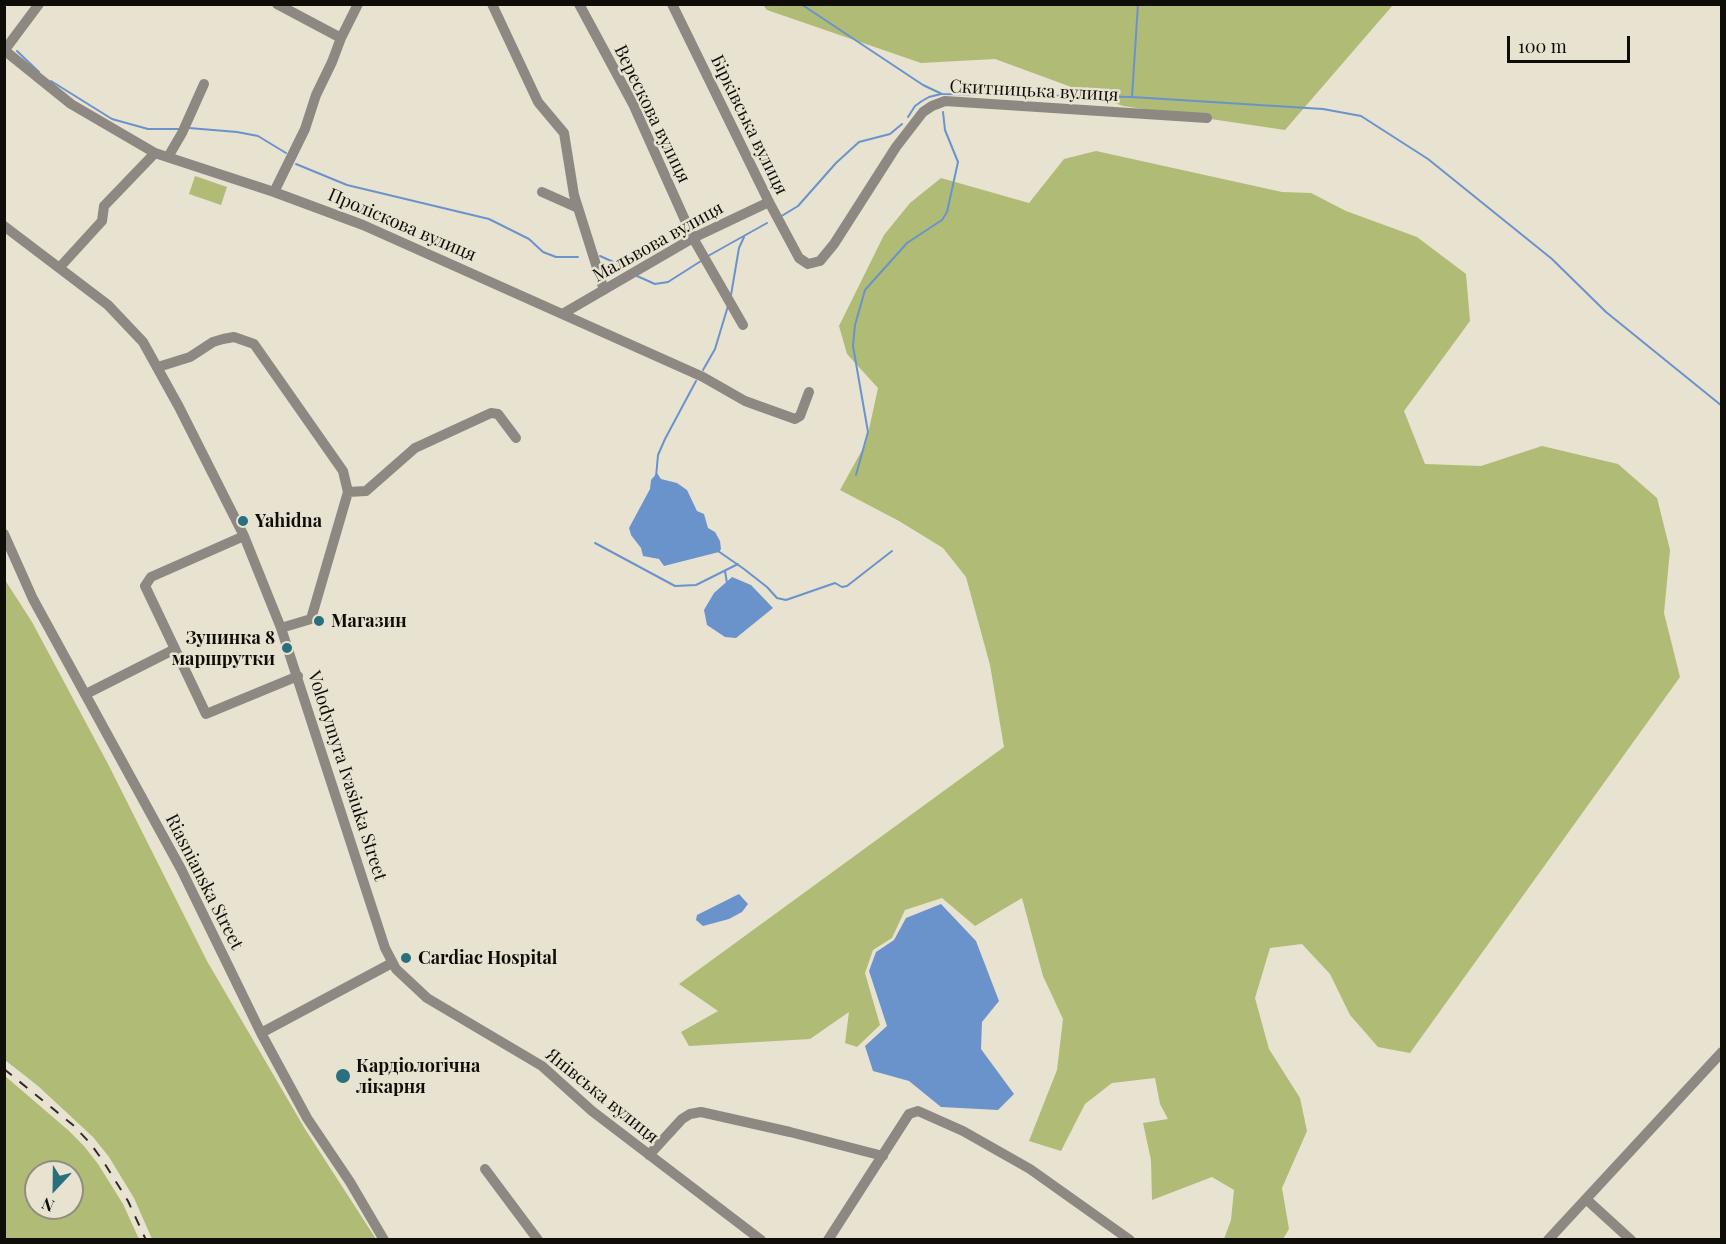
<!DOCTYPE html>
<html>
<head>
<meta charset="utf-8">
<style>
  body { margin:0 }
  #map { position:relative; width:1726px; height:1244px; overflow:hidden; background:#e8e2d1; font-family:"Playfair Display",serif }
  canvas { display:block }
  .frame { position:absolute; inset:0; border:6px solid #0f0d07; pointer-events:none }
  .north { position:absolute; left:24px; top:1160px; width:60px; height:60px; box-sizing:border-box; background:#e8e2d1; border:2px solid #918d80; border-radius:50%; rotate:202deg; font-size:16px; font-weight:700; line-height:24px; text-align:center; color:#0f0d07 }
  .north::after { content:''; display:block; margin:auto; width:21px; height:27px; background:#296f7d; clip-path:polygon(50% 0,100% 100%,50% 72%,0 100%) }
  .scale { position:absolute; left:1507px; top:36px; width:123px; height:27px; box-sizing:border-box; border:3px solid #0f0d07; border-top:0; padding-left:8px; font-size:18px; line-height:21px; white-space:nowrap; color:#0f0d07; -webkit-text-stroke:4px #e8e2d1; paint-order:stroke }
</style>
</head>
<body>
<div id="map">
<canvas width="1726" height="1244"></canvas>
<div class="frame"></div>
<div class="north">N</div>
<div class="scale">100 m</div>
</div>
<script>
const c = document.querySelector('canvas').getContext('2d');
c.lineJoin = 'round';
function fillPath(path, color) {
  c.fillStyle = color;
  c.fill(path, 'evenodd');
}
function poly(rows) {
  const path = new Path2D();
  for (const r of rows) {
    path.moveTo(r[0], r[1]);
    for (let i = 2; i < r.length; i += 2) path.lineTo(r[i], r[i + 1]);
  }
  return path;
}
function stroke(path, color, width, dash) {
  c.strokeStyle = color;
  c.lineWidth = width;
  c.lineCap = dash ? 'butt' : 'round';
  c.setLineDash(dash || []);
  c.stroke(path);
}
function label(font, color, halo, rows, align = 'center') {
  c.font = font + ' "Playfair Display",serif';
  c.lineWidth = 5;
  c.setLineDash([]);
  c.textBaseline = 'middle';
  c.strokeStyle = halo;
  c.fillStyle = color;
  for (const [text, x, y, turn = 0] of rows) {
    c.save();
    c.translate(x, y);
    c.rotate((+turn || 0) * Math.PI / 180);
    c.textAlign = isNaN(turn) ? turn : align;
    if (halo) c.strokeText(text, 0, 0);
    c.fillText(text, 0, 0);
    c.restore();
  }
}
fillPath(poly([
  [763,5,1393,5,1285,130,1123,106,995,59,921,63,767,10],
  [1096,151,1282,192,1311,193,1346,211,1417,237,1466,274,1470,321,1404,411,1425,464,1481,466,1542,446,1618,464,1657,498,1670,550,1664,613,1680,677,1410,1053,1378,1047,1350,1015,1330,974,1302,944,1270,948,1255,998,1269,1049,1300,1098,1307,1131,1282,1188,1289,1229,1283,1239,1224,1239,1231,1220,1234,1190,1212,1177,1152,1200,1151,1160,1143,1123,1168,1119,1160,1104,1155,1078,1112,1083,1085,1104,1061,1151,1029,1141,1057,1070,1063,1019,1043,976,1022,898,975,926,942,898,905,910,892,938,873,950,865,973,880,1025,857,1047,845,1043,849,1012,810,1039,689,1046,681,1032,718,1011,679,984,1004,747,990,665,966,577,943,548,899,521,840,490,866,443,878,388,847,354,839,326,884,235,910,203,941,178,1029,203,1064,159],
  [195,176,227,187,221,205,189,194],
  [5,580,32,622,108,764,207,961,305,1129,376,1239,152,1239,134,1198,109,1157,93,1137,38,1086,5,1060],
  [5,1076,68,1130,84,1146,98,1164,123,1204,139,1239,5,1239],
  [36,1172,72,1172,72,1208,36,1208]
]), '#b0bb75');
fillPath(poly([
  [657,473,661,479,677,483,687,490,697,511,704,514,708,528,715,532,720,541,721,549,719,552,664,566,659,559,643,556,641,548,631,535,629,528,650,489,651,480],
  [732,577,751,585,773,608,736,638,725,637,707,625,704,610,714,593],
  [739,894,748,904,742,912,729,919,703,926,696,920,697,915],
  [941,904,976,941,999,1001,982,1022,981,1049,1014,1094,998,1110,941,1107,909,1081,873,1071,865,1046,887,1026,869,971,876,952,894,940,906,918]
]), '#6a93cc');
stroke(poly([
  [801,4,923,85,942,94,1132,97,1323,109,1361,116,1428,159,1552,259,1606,312,1722,406],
  [17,51,39,72],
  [51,81,112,119,148,129,179,129],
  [1132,97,1138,4],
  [908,117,915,106,922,101,929,97,941,94],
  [189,128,237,132,258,136,286,153],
  [296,164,347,185,489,219,529,239,543,252,556,257,578,257],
  [780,217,798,206,836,163,859,142,890,134,902,124],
  [600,256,618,264],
  [708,256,767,223],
  [637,276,655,284,668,282,701,261],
  [731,295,739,248,744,237],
  [703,370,715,349,728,306],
  [856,475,868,432,853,346,855,325,865,290,907,243,942,220,947,212,958,162,945,130,943,112],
  [656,477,658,455,665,439,696,381],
  [595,543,675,586,696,585,738,564],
  [718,551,744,569,767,587,777,598,786,600,835,583,842,587,847,586,892,551],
  [725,571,727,583]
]), '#6a93cc', 2);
stroke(poly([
  [277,4,341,38],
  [492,4,538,102,564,133,574,195,604,290],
  [579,4,633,104,693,238,743,325],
  [672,4,769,202,799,258,808,264,820,261,834,244,896,147,923,112,932,106,945,101,1207,118],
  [4,50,71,104,155,153,274,192,363,225,703,377,745,401,795,419,800,416,809,392],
  [4,51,39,4],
  [168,157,182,133,204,84],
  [274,192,305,129,316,95,332,62,341,38,358,4],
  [542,192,578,208],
  [4,226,108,305,143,342,179,407,244,536,281,628,385,948,396,969,427,998,542,1066,592,1111,761,1240],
  [60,267,102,221,104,206,155,153],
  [564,313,693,238,769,202],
  [158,367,190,357,213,342,223,339,234,337,254,344,343,471,348,492],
  [4,534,33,599,181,869,261,1033,307,1118,350,1182,384,1240],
  [244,536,151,577,145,586,206,714,298,676],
  [281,628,311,619,348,492,366,491,415,448,491,413,498,414,516,438],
  [86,694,175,649],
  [261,1033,392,963],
  [649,1155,682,1119,690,1114,701,1112,790,1132,883,1156],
  [485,1169,538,1240],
  [1586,1199,1631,1240],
  [828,1240,909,1114,918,1111,963,1131,1030,1169,1130,1240],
  [1548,1240,1722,1052]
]), '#8e8883', 10);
stroke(poly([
  [4,1069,73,1125,90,1143,103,1161,128,1201,146,1240]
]), '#2f2d25', 2, [10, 10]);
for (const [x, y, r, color] of [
  [243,521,6,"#296f7d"],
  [319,621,6,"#296f7d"],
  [287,648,6,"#296f7d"],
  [406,958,6,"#296f7d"],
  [343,1076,8,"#296f7d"]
]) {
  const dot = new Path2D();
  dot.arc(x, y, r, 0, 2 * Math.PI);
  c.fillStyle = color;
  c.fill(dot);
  stroke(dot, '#e8e2d1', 2);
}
label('18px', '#0f0d07', '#e8e2d1', [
  ["Скитницька вулиця",1034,91,3],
  ["Верескова вулиця",652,114,64],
  ["Бірківська вулиця",749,125,64],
  ["Проліскова вулиця",402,225,23],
  ["Мальвова вулиця",658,242,-29],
  ["Volodymyra Ivasiuka Street",347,776,72],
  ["Riasnianska Street",204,882,63],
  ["Янівська вулиця",602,1096,39]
]);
label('bold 18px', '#0f0d07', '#e8e2d1', [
  ["Yahidna",255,521],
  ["Магазин",331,621],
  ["Зупинка 8",275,638,"right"],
  ["маршрутки",275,659,"right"],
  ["Cardiac Hospital",418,958],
  ["Кардіологічна",356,1066],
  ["лікарня",356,1087]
], 'left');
</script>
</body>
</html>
